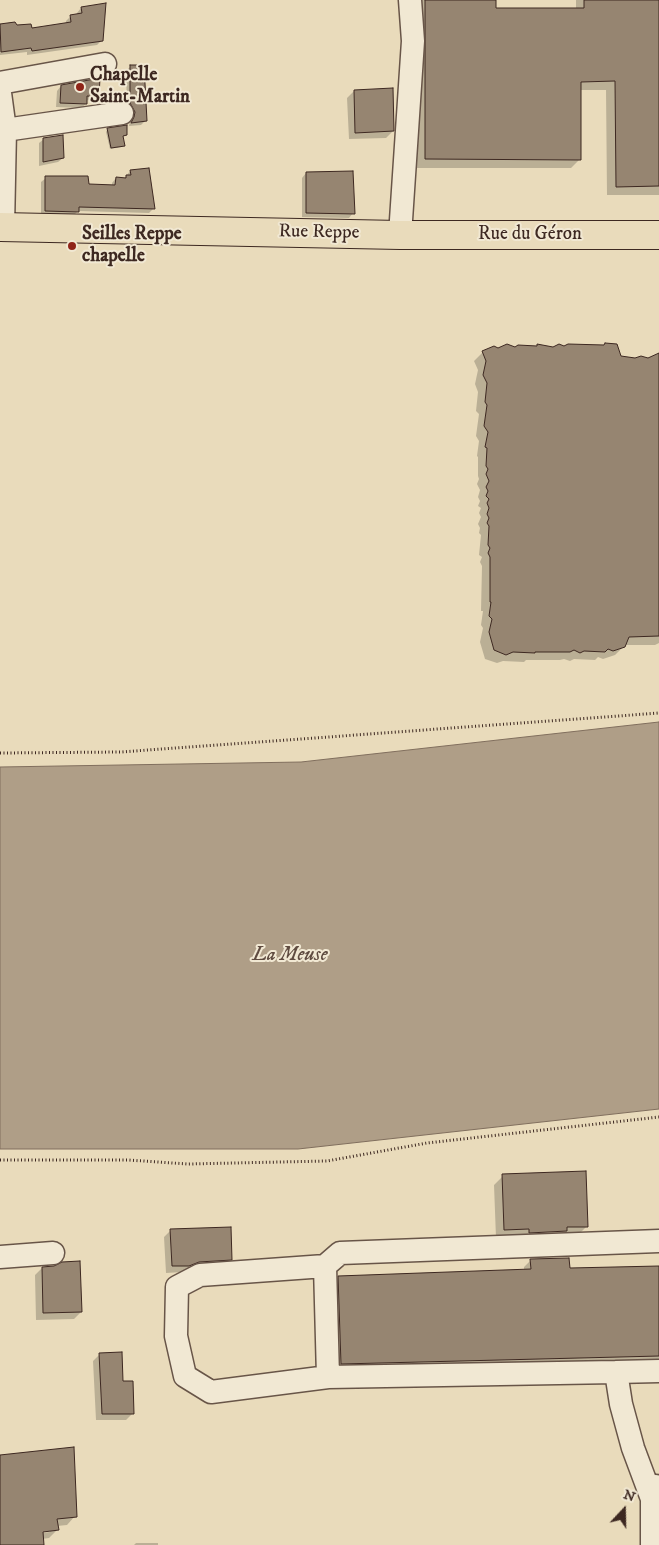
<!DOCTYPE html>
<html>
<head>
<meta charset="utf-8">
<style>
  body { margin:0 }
  #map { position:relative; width:659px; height:1545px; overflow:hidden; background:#e9dbbb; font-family:"IM FELL DW Pica",serif }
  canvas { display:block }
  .north { position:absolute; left:599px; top:1485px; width:50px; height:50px; -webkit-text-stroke:4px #f1e8d3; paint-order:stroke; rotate:21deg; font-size:14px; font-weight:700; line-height:20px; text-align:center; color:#3d2821 }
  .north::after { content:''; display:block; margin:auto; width:18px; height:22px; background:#3d2821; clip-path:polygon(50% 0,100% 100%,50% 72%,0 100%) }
</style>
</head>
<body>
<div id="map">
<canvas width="659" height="1545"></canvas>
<div class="north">N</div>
</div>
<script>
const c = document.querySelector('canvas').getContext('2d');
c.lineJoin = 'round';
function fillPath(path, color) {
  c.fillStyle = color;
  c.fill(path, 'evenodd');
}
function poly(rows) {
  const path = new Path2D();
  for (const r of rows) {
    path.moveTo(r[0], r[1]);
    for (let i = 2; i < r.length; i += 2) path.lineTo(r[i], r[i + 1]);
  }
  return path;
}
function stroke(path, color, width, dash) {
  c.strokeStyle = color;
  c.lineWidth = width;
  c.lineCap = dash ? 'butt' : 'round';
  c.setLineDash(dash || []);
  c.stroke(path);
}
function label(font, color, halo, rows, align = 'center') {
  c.font = font + ' "IM FELL DW Pica",serif';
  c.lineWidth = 4;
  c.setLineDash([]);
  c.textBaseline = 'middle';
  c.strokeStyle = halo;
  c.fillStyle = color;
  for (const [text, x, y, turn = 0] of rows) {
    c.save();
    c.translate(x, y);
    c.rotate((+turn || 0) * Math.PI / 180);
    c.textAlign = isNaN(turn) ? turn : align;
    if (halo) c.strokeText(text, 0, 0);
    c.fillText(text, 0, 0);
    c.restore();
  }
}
const water = poly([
  [659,722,659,1109,298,1149,0,1149,0,767,301,762,659,722]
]);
fillPath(water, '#af9e87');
stroke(water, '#816f5e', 1);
fillPath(poly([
  [417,0,495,0,495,9,576,9,576,0,659,0,659,195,607,195,606,90,580,90,580,159,571,168,417,168],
  [105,4,102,40,97,45,27,55,27,52,0,55,0,26,14,23,16,26,31,29,66,24,66,21,70,17,77,15,77,13,81,8],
  [130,67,145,121,141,125,129,126,131,116,127,108,126,71],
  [61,86,98,96,93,101,86,100,86,104,81,108,56,107,57,91],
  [354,91,393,131,386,138,349,139,347,98],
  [107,130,126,134,122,137,123,145,121,147,110,149,106,132],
  [44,139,63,158,58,162,39,166,39,143],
  [130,171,153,209,149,213,78,211,73,216,41,215,41,182,46,178,88,185,112,186,112,183,116,178,124,179],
  [306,173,353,213,349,218,302,217,302,178],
  [515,348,648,359,659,358,659,643,655,645,625,645,615,655,603,659,598,657,595,660,574,659,570,661,564,659,560,660,526,660,524,662,503,661,497,663,485,659,480,642,483,628,481,625,483,611,481,611,482,566,480,562,482,557,479,555,481,535,479,533,480,528,478,524,481,517,479,513,481,508,478,506,480,501,478,497,480,490,477,484,479,479,478,476,478,457,477,456,479,441,476,436,479,414,476,411,478,392,475,384,478,370,474,361,483,352,498,349],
  [503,1176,587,1226,578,1235,496,1238,494,1185],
  [171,1230,231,1259,224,1266,182,1272,166,1273,164,1237],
  [531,1260,569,1269,659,1267,659,1362,334,1370,332,1284,339,1277,524,1271,524,1267],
  [55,1267,81,1312,74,1319,36,1320,35,1275,42,1268],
  [100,1354,122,1382,133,1413,126,1420,96,1420,93,1361],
  [0,1456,75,1516,67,1525,57,1526,58,1529,49,1538,42,1539,42,1545,0,1545],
  [50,1530,50,1532,37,1534],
  [136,1543,158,1543,158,1545,134,1545]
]), '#0003');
const building = poly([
  [425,0,496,0,496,8,584,8,584,0,659,0,659,186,616,187,615,81,581,82,581,160,425,159,425,0],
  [106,3,103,41,32,51,31,48,1,52,0,24,15,22,17,25,31,24,32,28,71,22,70,15,82,13,81,7,106,3],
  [130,65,144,65,147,121,131,123,134,117,135,112,130,103,130,65],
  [100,78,99,97,87,96,87,104,60,103,61,85,100,78],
  [393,88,394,131,355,133,354,90,393,88],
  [127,125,127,135,123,136,125,146,111,148,107,128,127,125],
  [63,135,64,158,43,162,43,138,63,135],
  [149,168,155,209,79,207,79,212,45,211,45,176,88,176,89,184,115,185,116,177,126,178,126,175,131,175,130,170,149,168],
  [353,171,355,214,306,213,306,172,353,171],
  [605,343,617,344,621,356,635,358,641,356,648,358,659,353,659,636,629,637,625,647,613,651,608,649,605,652,584,651,580,653,574,650,570,652,535,652,535,653,513,652,506,655,494,650,489,632,492,619,489,616,491,602,490,602,490,557,488,553,490,548,488,545,489,526,487,523,489,518,487,514,489,508,487,503,489,499,486,496,488,491,486,487,489,481,486,474,488,469,486,466,487,448,485,447,488,432,484,426,487,405,485,402,487,383,483,375,486,361,482,351,494,346,498,348,507,344,515,347,518,345,537,346,537,344,553,347,559,344,564,346,568,344,604,345,605,343],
  [586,1171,588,1227,567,1227,567,1231,529,1233,529,1229,504,1230,502,1174,586,1171],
  [231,1227,232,1260,199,1262,189,1266,172,1266,170,1229,231,1227],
  [569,1258,570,1268,659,1266,659,1356,341,1364,338,1276,531,1269,530,1259,569,1258],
  [80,1261,82,1312,43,1313,42,1267,54,1266,62,1262,80,1261],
  [122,1352,123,1381,133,1381,134,1414,102,1414,99,1353,122,1352],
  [74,1447,77,1517,57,1519,59,1530,43,1532,44,1545,0,1545,0,1455,74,1447]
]);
fillPath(building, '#968571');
stroke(building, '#3d2821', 1);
const minor = poly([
  [0,83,105,64],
  [0,93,5,130,3,227],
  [5,130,122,113],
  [400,235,413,41,410,0],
  [0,1257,53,1253],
  [325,1266,200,1275,177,1287,176,1336,185,1376,211,1392,328,1377],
  [616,1372,328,1377,325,1266,340,1253,659,1241],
  [652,1499,633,1448,621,1404,616,1372,659,1371],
  [652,1545,652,1499,656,1486]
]);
const major = poly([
  [0,227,400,235,659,235]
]);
stroke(minor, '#685548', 25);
stroke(major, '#3d2821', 30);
stroke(poly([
  [0,753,121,752,659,713],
  [0,1160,128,1160,188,1164,327,1161,427,1143,659,1117]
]), '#3d2821', 3, [1, 2.5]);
stroke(minor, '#f1e8d3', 22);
stroke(major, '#e9dbbb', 28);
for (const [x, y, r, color] of [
  [80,87,5,"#8f2418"],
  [72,246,5,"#8f2418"]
]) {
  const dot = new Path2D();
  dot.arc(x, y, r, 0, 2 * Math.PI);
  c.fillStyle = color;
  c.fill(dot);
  stroke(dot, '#f1e8d3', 2);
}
label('bold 19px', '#3d2821', '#f1e8d3', [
  ["Chapelle",90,76],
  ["Saint-Martin",90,98],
  ["Seilles Reppe",82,235],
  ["chapelle",82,257]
], 'left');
label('19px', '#3d2821', '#f1e8d3', [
  ["Rue Reppe",319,233,1],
  ["Rue du Géron",530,235]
]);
label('italic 20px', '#5f4b40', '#f1e8d3', [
  ["La Meuse",290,956]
]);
</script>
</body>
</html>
